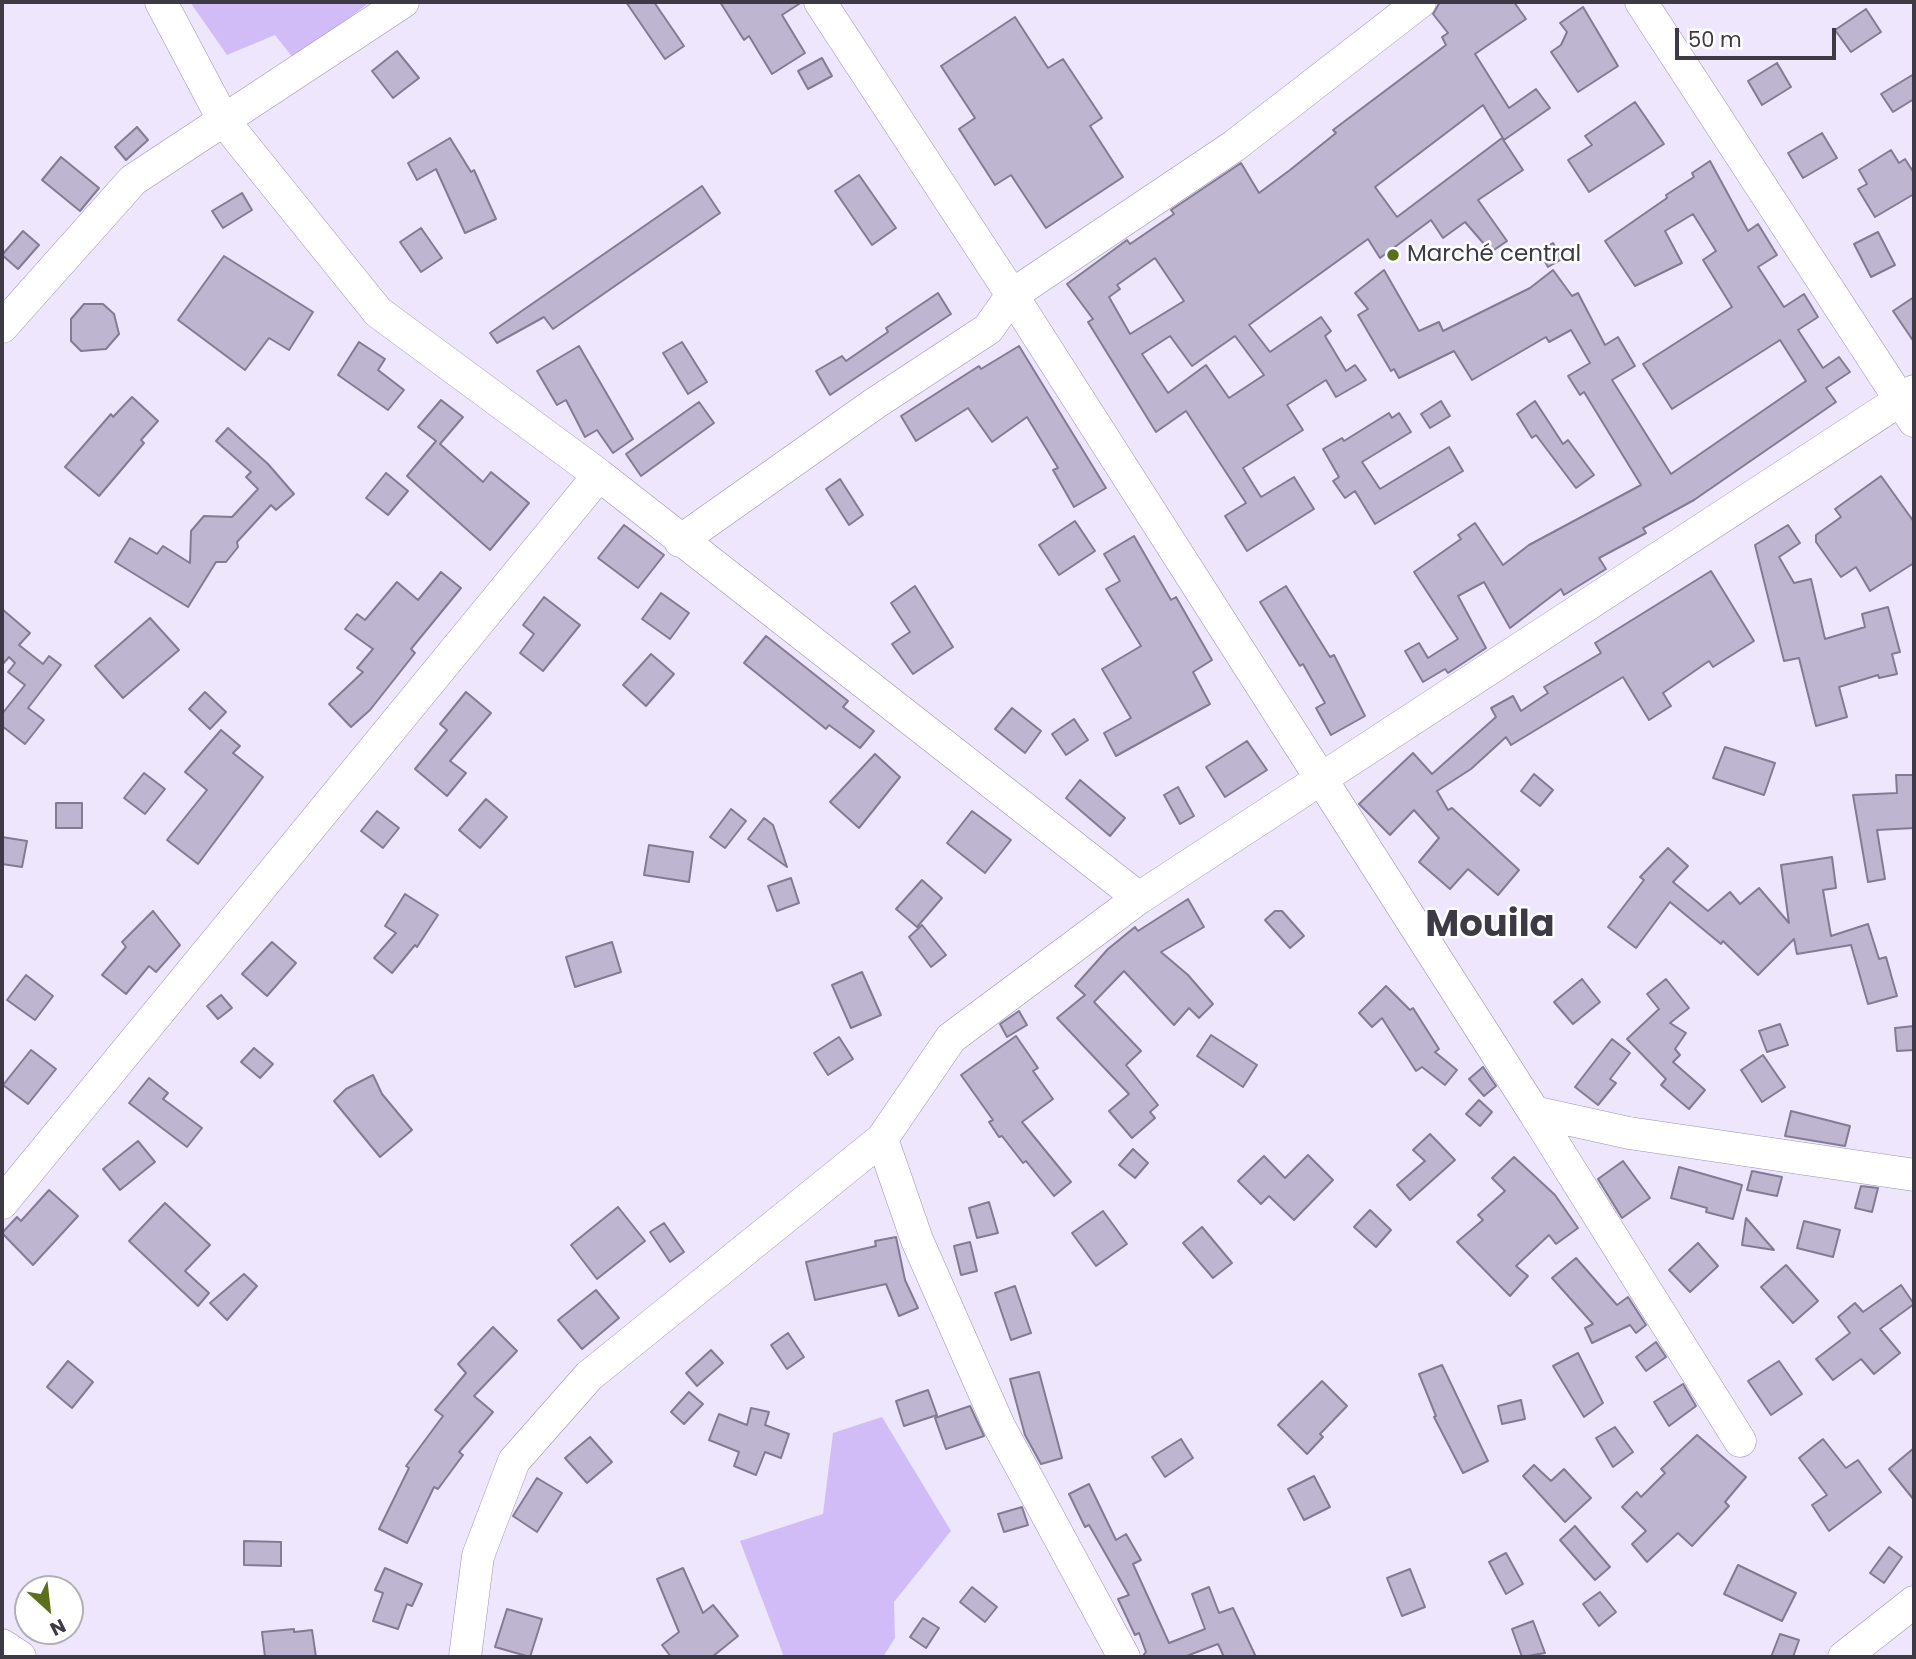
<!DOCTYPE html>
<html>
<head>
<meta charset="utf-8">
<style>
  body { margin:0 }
  #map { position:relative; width:1916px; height:1659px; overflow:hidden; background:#eee6fd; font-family:Poppins,sans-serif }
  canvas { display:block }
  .frame { position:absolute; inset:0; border:4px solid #3d3945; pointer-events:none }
  .north { position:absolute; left:14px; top:1575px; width:70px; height:70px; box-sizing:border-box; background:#fff; border:2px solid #b1b0b5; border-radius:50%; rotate:153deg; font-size:19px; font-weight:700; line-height:28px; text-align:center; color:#3d3945 }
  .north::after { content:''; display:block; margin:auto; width:24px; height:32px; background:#5d6f1c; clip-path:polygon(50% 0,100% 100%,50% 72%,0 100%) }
  .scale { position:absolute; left:1675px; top:28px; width:161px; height:32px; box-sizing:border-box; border:4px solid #3d3945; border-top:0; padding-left:9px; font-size:21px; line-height:24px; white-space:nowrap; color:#3d3945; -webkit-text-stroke:5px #fff; paint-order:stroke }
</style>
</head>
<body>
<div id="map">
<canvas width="1916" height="1659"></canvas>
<div class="frame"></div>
<div class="north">N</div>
<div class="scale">50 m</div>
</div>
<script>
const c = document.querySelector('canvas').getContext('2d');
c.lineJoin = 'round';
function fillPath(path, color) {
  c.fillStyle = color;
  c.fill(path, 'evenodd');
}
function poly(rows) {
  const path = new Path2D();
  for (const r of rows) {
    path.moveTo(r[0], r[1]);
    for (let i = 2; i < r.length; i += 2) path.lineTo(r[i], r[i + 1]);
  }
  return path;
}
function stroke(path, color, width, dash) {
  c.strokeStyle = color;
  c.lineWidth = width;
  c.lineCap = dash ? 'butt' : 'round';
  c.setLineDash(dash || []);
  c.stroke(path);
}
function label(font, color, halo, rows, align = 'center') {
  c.font = font + ' Poppins,sans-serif';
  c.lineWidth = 5;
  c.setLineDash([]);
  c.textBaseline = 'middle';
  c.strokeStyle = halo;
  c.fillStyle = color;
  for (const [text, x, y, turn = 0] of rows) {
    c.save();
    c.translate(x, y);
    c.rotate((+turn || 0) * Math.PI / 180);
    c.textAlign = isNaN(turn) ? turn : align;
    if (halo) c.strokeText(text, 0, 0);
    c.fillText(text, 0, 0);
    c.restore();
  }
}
fillPath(poly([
  [190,2,370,2,294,59,275,35,227,55],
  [882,1417,951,1531,894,1602,895,1638,883,1657,784,1657,740,1541,823,1514,833,1433]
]), '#d2bcf8');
const building = poly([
  [626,2,654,2,684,46,665,59,626,2],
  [720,2,802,2,782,15,805,53,772,74,749,36,744,40,720,2],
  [1440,2,1514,2,1526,19,1475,54,1509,108,1536,89,1550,108,1504,140,1483,105,1375,187,1397,217,1502,138,1523,170,1478,200,1507,241,1491,252,1465,222,1443,238,1431,220,1380,258,1368,239,1249,325,1270,352,1321,317,1331,331,1325,336,1346,371,1355,365,1366,380,1336,397,1326,380,1287,405,1303,430,1243,468,1261,497,1294,477,1314,509,1247,551,1225,516,1246,503,1186,411,1156,432,1088,322,1093,319,1067,284,1127,240,1130,244,1174,214,1171,210,1241,163,1259,193,1290,170,1336,133,1333,130,1446,45,1442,37,1448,33,1433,14,1440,2],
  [1155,258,1184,301,1130,334,1109,297,1120,289,1117,285,1155,258],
  [1170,336,1192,366,1235,336,1264,375,1229,398,1206,365,1168,393,1142,354,1170,336],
  [1583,7,1618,66,1578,92,1551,52,1561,45,1567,32,1560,23,1583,7],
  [1866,9,1881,32,1851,52,1835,30,1866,9],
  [1015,17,1048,68,1063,59,1102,118,1090,126,1123,177,1046,228,1011,175,995,185,959,129,975,118,941,66,1015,17],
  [397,51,419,78,393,98,372,71,397,51],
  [822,58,832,76,808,89,798,71,822,58],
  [1777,63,1791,87,1762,105,1748,81,1777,63],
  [1914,74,1914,99,1893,112,1881,94,1914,74],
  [1635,102,1664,144,1589,192,1568,160,1592,145,1585,136,1635,102],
  [137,127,148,140,126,160,115,147,137,127],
  [1822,133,1837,158,1803,178,1788,153,1822,133],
  [450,138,471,172,474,170,496,219,465,233,436,169,417,180,408,163,450,138],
  [1891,150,1899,163,1905,159,1914,173,1914,194,1875,217,1858,189,1867,184,1859,170,1891,150],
  [61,157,99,188,80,211,42,180,61,157],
  [1710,161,1748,231,1758,224,1777,255,1758,267,1784,307,1804,294,1818,317,1798,330,1823,368,1839,357,1850,372,1826,388,1836,402,1694,500,1643,528,1646,533,1599,558,1606,569,1564,595,1561,589,1510,628,1484,582,1458,596,1486,648,1448,673,1445,669,1423,682,1405,651,1419,643,1428,658,1458,639,1414,572,1461,539,1458,535,1475,523,1503,565,1529,545,1641,485,1584,392,1580,395,1568,376,1590,363,1571,330,1549,342,1546,337,1472,380,1454,351,1399,378,1394,369,1391,371,1358,315,1368,309,1355,293,1384,270,1419,331,1439,322,1443,331,1530,288,1553,270,1572,296,1578,293,1605,345,1618,337,1635,366,1612,380,1671,474,1806,381,1780,340,1672,409,1643,364,1732,307,1703,260,1716,251,1693,214,1665,231,1682,263,1635,286,1605,241,1667,198,1666,195,1694,177,1692,173,1710,161],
  [859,175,896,228,872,245,835,191,859,175],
  [702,186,720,213,553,329,544,317,497,343,490,333,702,186],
  [242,193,252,210,223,228,212,211,242,193],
  [421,228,442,258,421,272,400,242,421,228],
  [23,231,39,245,18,269,2,255,23,231],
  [1878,232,1895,265,1871,277,1854,244,1878,232],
  [1553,243,1562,259,1548,267,1539,251,1553,243],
  [224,256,313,312,289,350,269,338,245,370,178,320,224,256],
  [938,293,951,314,830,395,816,371,842,356,846,361,888,332,886,328,938,293],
  [1914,297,1914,342,1893,311,1914,297],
  [84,304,103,304,114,314,119,334,106,349,81,351,71,341,71,319,84,304],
  [359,342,385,359,378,370,404,390,388,410,338,375,359,342],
  [682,342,707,382,688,394,663,353,682,342],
  [579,346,633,439,613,453,597,430,585,437,566,400,557,405,537,371,579,346],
  [1019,346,1106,488,1074,507,1053,470,1058,468,1027,417,992,442,968,408,916,441,901,416,979,366,981,369,1019,346],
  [132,397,158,421,141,440,144,443,99,496,65,467,111,414,113,417,132,397],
  [441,400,463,417,440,444,483,482,491,472,529,503,490,550,407,476,436,441,418,427,441,400],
  [1441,401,1450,416,1430,428,1421,414,1441,401],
  [1535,401,1563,444,1568,440,1594,475,1576,488,1536,435,1532,438,1517,414,1535,401],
  [699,402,714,423,641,476,626,454,699,402],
  [1389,413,1392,418,1399,413,1411,432,1362,462,1380,489,1449,447,1463,471,1375,524,1355,491,1345,498,1333,481,1339,477,1323,449,1342,438,1344,441,1389,413],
  [228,428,268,464,294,494,276,510,271,505,237,542,238,547,226,562,216,562,188,607,115,562,130,538,157,554,163,546,190,563,191,531,204,516,232,517,258,489,246,477,251,472,216,441,228,428],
  [386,473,408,491,388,515,366,498,386,473],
  [1881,476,1914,522,1914,563,1870,591,1856,567,1841,577,1816,542,1816,535,1841,517,1835,509,1881,476],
  [840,479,863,515,849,525,826,489,840,479],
  [1075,521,1095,551,1059,575,1039,545,1075,521],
  [624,525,664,555,638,588,598,558,624,525],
  [1788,525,1800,543,1779,557,1794,583,1811,579,1825,639,1865,627,1862,614,1888,607,1900,652,1892,654,1897,674,1879,678,1878,675,1839,687,1847,717,1816,726,1799,658,1784,661,1755,545,1788,525],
  [1134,536,1171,600,1176,597,1212,660,1193,672,1210,704,1116,756,1104,733,1131,718,1102,669,1141,646,1106,589,1120,581,1104,554,1134,536],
  [1711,571,1754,641,1713,667,1709,661,1663,693,1671,706,1649,720,1623,677,1511,745,1506,737,1471,769,1437,791,1448,810,1452,808,1519,870,1498,895,1468,869,1450,889,1419,862,1439,838,1414,810,1390,835,1359,804,1413,753,1432,774,1496,717,1491,708,1513,696,1521,711,1548,693,1544,687,1601,653,1595,643,1711,571],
  [441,572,461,588,411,649,415,653,370,710,351,727,329,704,363,672,357,668,373,649,345,629,357,614,365,620,397,582,418,600,441,572],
  [915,586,953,647,913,674,892,644,910,632,891,603,915,586],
  [1286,586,1330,657,1334,655,1365,716,1331,735,1316,708,1325,703,1303,664,1300,666,1260,602,1286,586],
  [661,593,689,613,670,639,642,619,661,593],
  [544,597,580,625,543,671,520,653,534,634,523,625,544,597],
  [2,609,30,633,19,645,43,664,49,656,61,665,28,708,44,720,25,744,2,726,2,714,25,685,8,672,15,663,9,657,2,665,2,609],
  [150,618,179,650,123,698,95,666,150,618],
  [766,636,848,701,843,707,874,731,860,748,829,725,826,729,744,663,766,636],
  [651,654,674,674,646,706,623,685,651,654],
  [205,692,226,712,210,729,189,709,205,692],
  [466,692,491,713,450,761,466,773,447,796,415,769,447,730,440,724,466,692],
  [1012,708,1041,731,1025,753,995,729,1012,708],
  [1074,719,1088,740,1066,755,1052,734,1074,719],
  [221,730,240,746,233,753,263,777,198,864,167,840,207,790,185,772,221,730],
  [1247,741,1267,770,1225,797,1206,767,1247,741],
  [1725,747,1775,763,1764,795,1713,778,1725,747],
  [875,754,900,777,859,828,830,802,875,754],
  [144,773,165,789,145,814,124,798,144,773],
  [1534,774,1553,790,1540,806,1521,791,1534,774],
  [1896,775,1914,775,1914,828,1877,830,1885,879,1868,882,1853,795,1897,793,1896,775],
  [1080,780,1125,818,1110,836,1066,798,1080,780],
  [1178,787,1194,816,1180,824,1164,795,1178,787],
  [486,799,507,817,480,848,459,830,486,799],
  [56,803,82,803,82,828,56,828,56,803],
  [731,809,746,821,725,848,710,837,731,809],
  [377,811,399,828,383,848,361,831,377,811],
  [972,811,1011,840,985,873,947,843,972,811],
  [764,818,773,825,787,867,748,839,764,818],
  [2,837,27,841,22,867,2,864,2,837],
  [649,845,693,852,689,882,644,875,649,845],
  [1668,848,1688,866,1673,882,1708,911,1730,892,1740,904,1759,888,1789,923,1781,865,1832,857,1836,888,1823,890,1831,936,1868,924,1879,959,1886,957,1897,996,1868,1004,1851,945,1797,954,1794,939,1758,975,1723,941,1721,944,1670,902,1636,948,1608,927,1644,880,1640,877,1668,848],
  [791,878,799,903,777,911,768,886,791,878],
  [922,880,942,898,917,927,896,909,922,880],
  [405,894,438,915,417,947,415,945,392,973,374,958,396,933,385,926,405,894],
  [1188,899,1204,927,1161,952,1188,975,1213,1004,1199,1018,1189,1008,1174,1025,1124,971,1094,1002,1141,1051,1126,1065,1158,1105,1150,1112,1155,1118,1132,1138,1109,1111,1129,1094,1057,1018,1085,995,1075,986,1108,949,1135,927,1138,931,1188,899],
  [153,911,180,945,156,972,149,966,126,994,102,975,126,947,122,942,153,911],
  [1275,911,1282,911,1304,936,1290,948,1265,920,1275,911],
  [922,925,946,955,931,967,909,937,922,925],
  [272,942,296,963,267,996,242,974,272,942],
  [612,942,621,972,575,987,566,957,612,942],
  [862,972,881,1015,851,1028,832,985,862,972],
  [26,975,53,996,35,1020,7,1000,26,975],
  [1582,979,1600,1002,1573,1024,1554,1002,1582,979],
  [1666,979,1689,1008,1670,1023,1686,1033,1675,1049,1680,1055,1673,1062,1705,1090,1689,1109,1661,1085,1666,1079,1627,1039,1659,1009,1647,994,1666,979],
  [1386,986,1410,1010,1413,1008,1439,1049,1435,1052,1457,1070,1445,1085,1422,1067,1416,1071,1382,1018,1372,1027,1359,1013,1386,986],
  [221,995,232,1008,218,1019,207,1006,221,995],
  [1019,1011,1027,1025,1007,1037,1000,1024,1019,1011],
  [1780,1024,1788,1045,1767,1052,1759,1031,1780,1024],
  [1914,1026,1914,1050,1897,1051,1895,1028,1914,1026],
  [1211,1035,1257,1065,1243,1087,1197,1056,1211,1035],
  [1016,1036,1038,1068,1033,1071,1053,1099,1022,1122,1071,1182,1054,1196,1026,1161,1023,1163,1002,1136,999,1137,989,1122,993,1120,961,1075,1016,1036],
  [839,1037,853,1059,828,1075,814,1053,839,1037],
  [1612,1039,1630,1053,1610,1079,1616,1083,1598,1105,1575,1087,1612,1039],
  [254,1048,273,1064,260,1078,241,1062,254,1048],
  [31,1050,56,1069,28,1104,3,1085,31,1050],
  [1763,1055,1785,1087,1762,1102,1741,1070,1763,1055],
  [1483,1067,1496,1086,1484,1096,1469,1079,1483,1067],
  [373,1075,382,1094,412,1130,380,1157,334,1101,346,1089,373,1075],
  [149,1078,168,1093,163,1099,202,1128,187,1147,129,1103,149,1078],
  [1479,1100,1492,1112,1480,1126,1466,1114,1479,1100],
  [1791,1111,1850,1126,1845,1146,1785,1136,1791,1111],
  [1430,1134,1455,1160,1410,1200,1397,1185,1425,1161,1413,1150,1430,1134],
  [138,1141,155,1162,120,1190,103,1169,138,1141],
  [1133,1149,1148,1163,1135,1178,1119,1165,1133,1149],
  [1308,1155,1333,1180,1294,1220,1269,1196,1261,1204,1238,1181,1264,1156,1285,1178,1308,1155],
  [1514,1157,1555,1195,1578,1228,1556,1244,1549,1235,1516,1266,1528,1276,1510,1296,1457,1242,1483,1220,1478,1215,1505,1191,1492,1178,1514,1157],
  [1623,1161,1650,1198,1622,1218,1598,1179,1623,1161],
  [1679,1167,1742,1185,1733,1219,1706,1212,1707,1208,1671,1198,1679,1167],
  [1752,1171,1782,1177,1777,1196,1747,1190,1752,1171],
  [1861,1186,1878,1188,1872,1212,1855,1208,1861,1186],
  [49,1190,78,1216,33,1265,2,1233,17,1217,21,1221,49,1190],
  [989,1202,998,1233,977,1238,969,1208,989,1202],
  [165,1203,210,1245,185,1271,209,1293,198,1306,129,1241,165,1203],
  [618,1207,645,1241,597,1279,571,1245,618,1207],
  [1370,1210,1391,1230,1376,1247,1354,1227,1370,1210],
  [1103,1211,1127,1244,1096,1266,1072,1233,1103,1211],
  [1746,1218,1774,1250,1742,1245,1746,1218],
  [1804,1221,1840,1230,1833,1257,1797,1248,1804,1221],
  [664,1223,684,1252,670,1262,650,1232,664,1223],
  [1202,1227,1232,1263,1213,1278,1183,1243,1202,1227],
  [896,1237,905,1280,918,1308,899,1316,886,1284,815,1300,806,1262,876,1246,875,1241,896,1237],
  [970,1242,977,1271,961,1275,954,1246,970,1242],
  [1698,1243,1718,1266,1690,1292,1669,1270,1698,1243],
  [1576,1258,1617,1305,1628,1297,1646,1325,1636,1333,1630,1325,1592,1343,1585,1328,1593,1324,1552,1278,1576,1258],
  [1786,1265,1818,1301,1793,1323,1761,1287,1786,1265],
  [244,1274,257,1286,227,1320,210,1303,244,1274],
  [1901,1285,1914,1304,1880,1329,1900,1353,1874,1374,1861,1359,1833,1380,1816,1359,1850,1333,1838,1317,1855,1303,1863,1312,1901,1285],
  [1015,1286,1031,1333,1011,1340,995,1293,1015,1286],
  [596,1290,619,1318,582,1349,558,1320,596,1290],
  [493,1327,517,1351,474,1396,493,1412,459,1452,463,1455,438,1489,434,1487,407,1543,379,1529,409,1468,406,1466,443,1416,435,1410,466,1373,458,1364,493,1327],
  [788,1333,804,1357,787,1369,771,1345,788,1333],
  [1656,1342,1666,1357,1646,1371,1636,1357,1656,1342],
  [711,1350,723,1363,697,1386,686,1373,711,1350],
  [1578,1353,1603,1403,1584,1417,1553,1366,1578,1353],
  [68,1361,93,1382,72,1408,47,1387,68,1361],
  [1779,1361,1802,1394,1771,1415,1748,1381,1779,1361],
  [1442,1365,1488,1461,1463,1473,1434,1417,1436,1416,1419,1374,1442,1365],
  [1039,1372,1062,1458,1041,1464,1025,1435,1010,1379,1039,1372],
  [1322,1381,1347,1406,1320,1434,1323,1437,1307,1454,1278,1425,1322,1381],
  [1683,1384,1696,1406,1669,1426,1654,1402,1683,1384],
  [928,1390,937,1415,904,1426,896,1401,928,1390],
  [689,1392,703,1404,684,1424,671,1412,689,1392],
  [1521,1400,1525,1419,1502,1424,1498,1406,1521,1400],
  [970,1406,984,1436,946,1449,935,1418,970,1406],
  [751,1408,769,1412,765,1425,789,1434,781,1458,765,1452,756,1475,734,1466,739,1452,709,1440,719,1414,747,1425,751,1408],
  [1615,1427,1633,1452,1613,1467,1596,1438,1615,1427],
  [1697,1435,1746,1477,1725,1502,1729,1506,1692,1546,1678,1533,1647,1562,1632,1544,1646,1531,1622,1507,1637,1492,1641,1497,1665,1473,1661,1469,1697,1435],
  [590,1437,612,1462,587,1483,565,1458,590,1437],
  [1181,1439,1193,1458,1165,1477,1152,1457,1181,1439],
  [1823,1439,1846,1468,1858,1460,1881,1492,1829,1531,1812,1505,1827,1495,1799,1458,1823,1439],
  [1914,1448,1914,1500,1889,1469,1914,1448],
  [1534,1465,1551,1481,1564,1469,1591,1498,1565,1522,1523,1476,1534,1465],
  [1314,1476,1330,1507,1304,1520,1288,1489,1314,1476],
  [537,1478,562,1493,537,1532,513,1516,537,1478],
  [1089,1484,1116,1540,1126,1534,1141,1560,1133,1564,1169,1643,1205,1629,1192,1594,1209,1587,1219,1613,1233,1608,1256,1657,1224,1657,1218,1644,1184,1657,1142,1657,1146,1652,1139,1633,1135,1635,1118,1599,1129,1595,1089,1525,1085,1527,1069,1494,1089,1484],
  [1022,1507,1028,1525,1004,1532,998,1514,1022,1507],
  [1575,1526,1610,1567,1595,1580,1560,1540,1575,1526],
  [244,1541,281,1542,281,1566,244,1565,244,1541],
  [1889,1547,1902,1557,1884,1583,1870,1573,1889,1547],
  [1506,1553,1523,1584,1506,1594,1489,1562,1506,1553],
  [1738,1565,1796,1593,1782,1621,1724,1594,1738,1565],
  [385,1568,422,1584,412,1606,407,1604,398,1629,373,1621,383,1593,375,1590,385,1568],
  [683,1568,703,1613,713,1605,738,1636,712,1657,671,1657,662,1645,679,1632,657,1579,683,1568],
  [1410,1569,1425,1607,1402,1616,1387,1578,1410,1569],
  [972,1587,997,1607,985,1622,960,1602,972,1587],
  [1600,1592,1616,1612,1599,1626,1583,1604,1600,1592],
  [507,1609,542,1619,530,1657,495,1647,507,1609],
  [923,1618,939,1628,926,1648,910,1637,923,1618],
  [1533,1621,1545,1653,1522,1657,1512,1629,1533,1621],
  [294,1629,294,1632,312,1630,316,1657,265,1657,262,1632,294,1629],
  [1780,1634,1799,1640,1793,1657,1771,1657,1780,1634]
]);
fillPath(building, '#beb5d1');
stroke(building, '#837a94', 2);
const minor = poly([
  [161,2,224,121,378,312,599,475,1139,898,1914,391],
  [820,2,1012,295,1534,1112,1629,1133,1914,1175],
  [1641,2,1914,421],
  [2,327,133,180,403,2],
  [680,541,874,404,988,329,1012,295,1234,146,1420,2],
  [1534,1112,1740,1441],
  [882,1139,917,1240,999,1426,1124,1657],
  [2,1203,599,475],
  [2,1645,20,1657],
  [465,1657,478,1556,514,1461,589,1376,882,1139,951,1038,1139,898],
  [1844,1657,1914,1602]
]);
stroke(minor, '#9b92ad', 33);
stroke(minor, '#fff', 32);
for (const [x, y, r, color] of [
  [1393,255,7,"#5d6f1c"]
]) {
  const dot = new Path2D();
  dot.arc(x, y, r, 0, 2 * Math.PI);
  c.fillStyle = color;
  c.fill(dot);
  stroke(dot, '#fff', 2.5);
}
label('23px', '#3d3945', '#fff', [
  ["Marché central",1407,255]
], 'left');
label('bold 37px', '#3d3945', '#fff', [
  ["Mouila",1490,927]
]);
</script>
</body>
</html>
